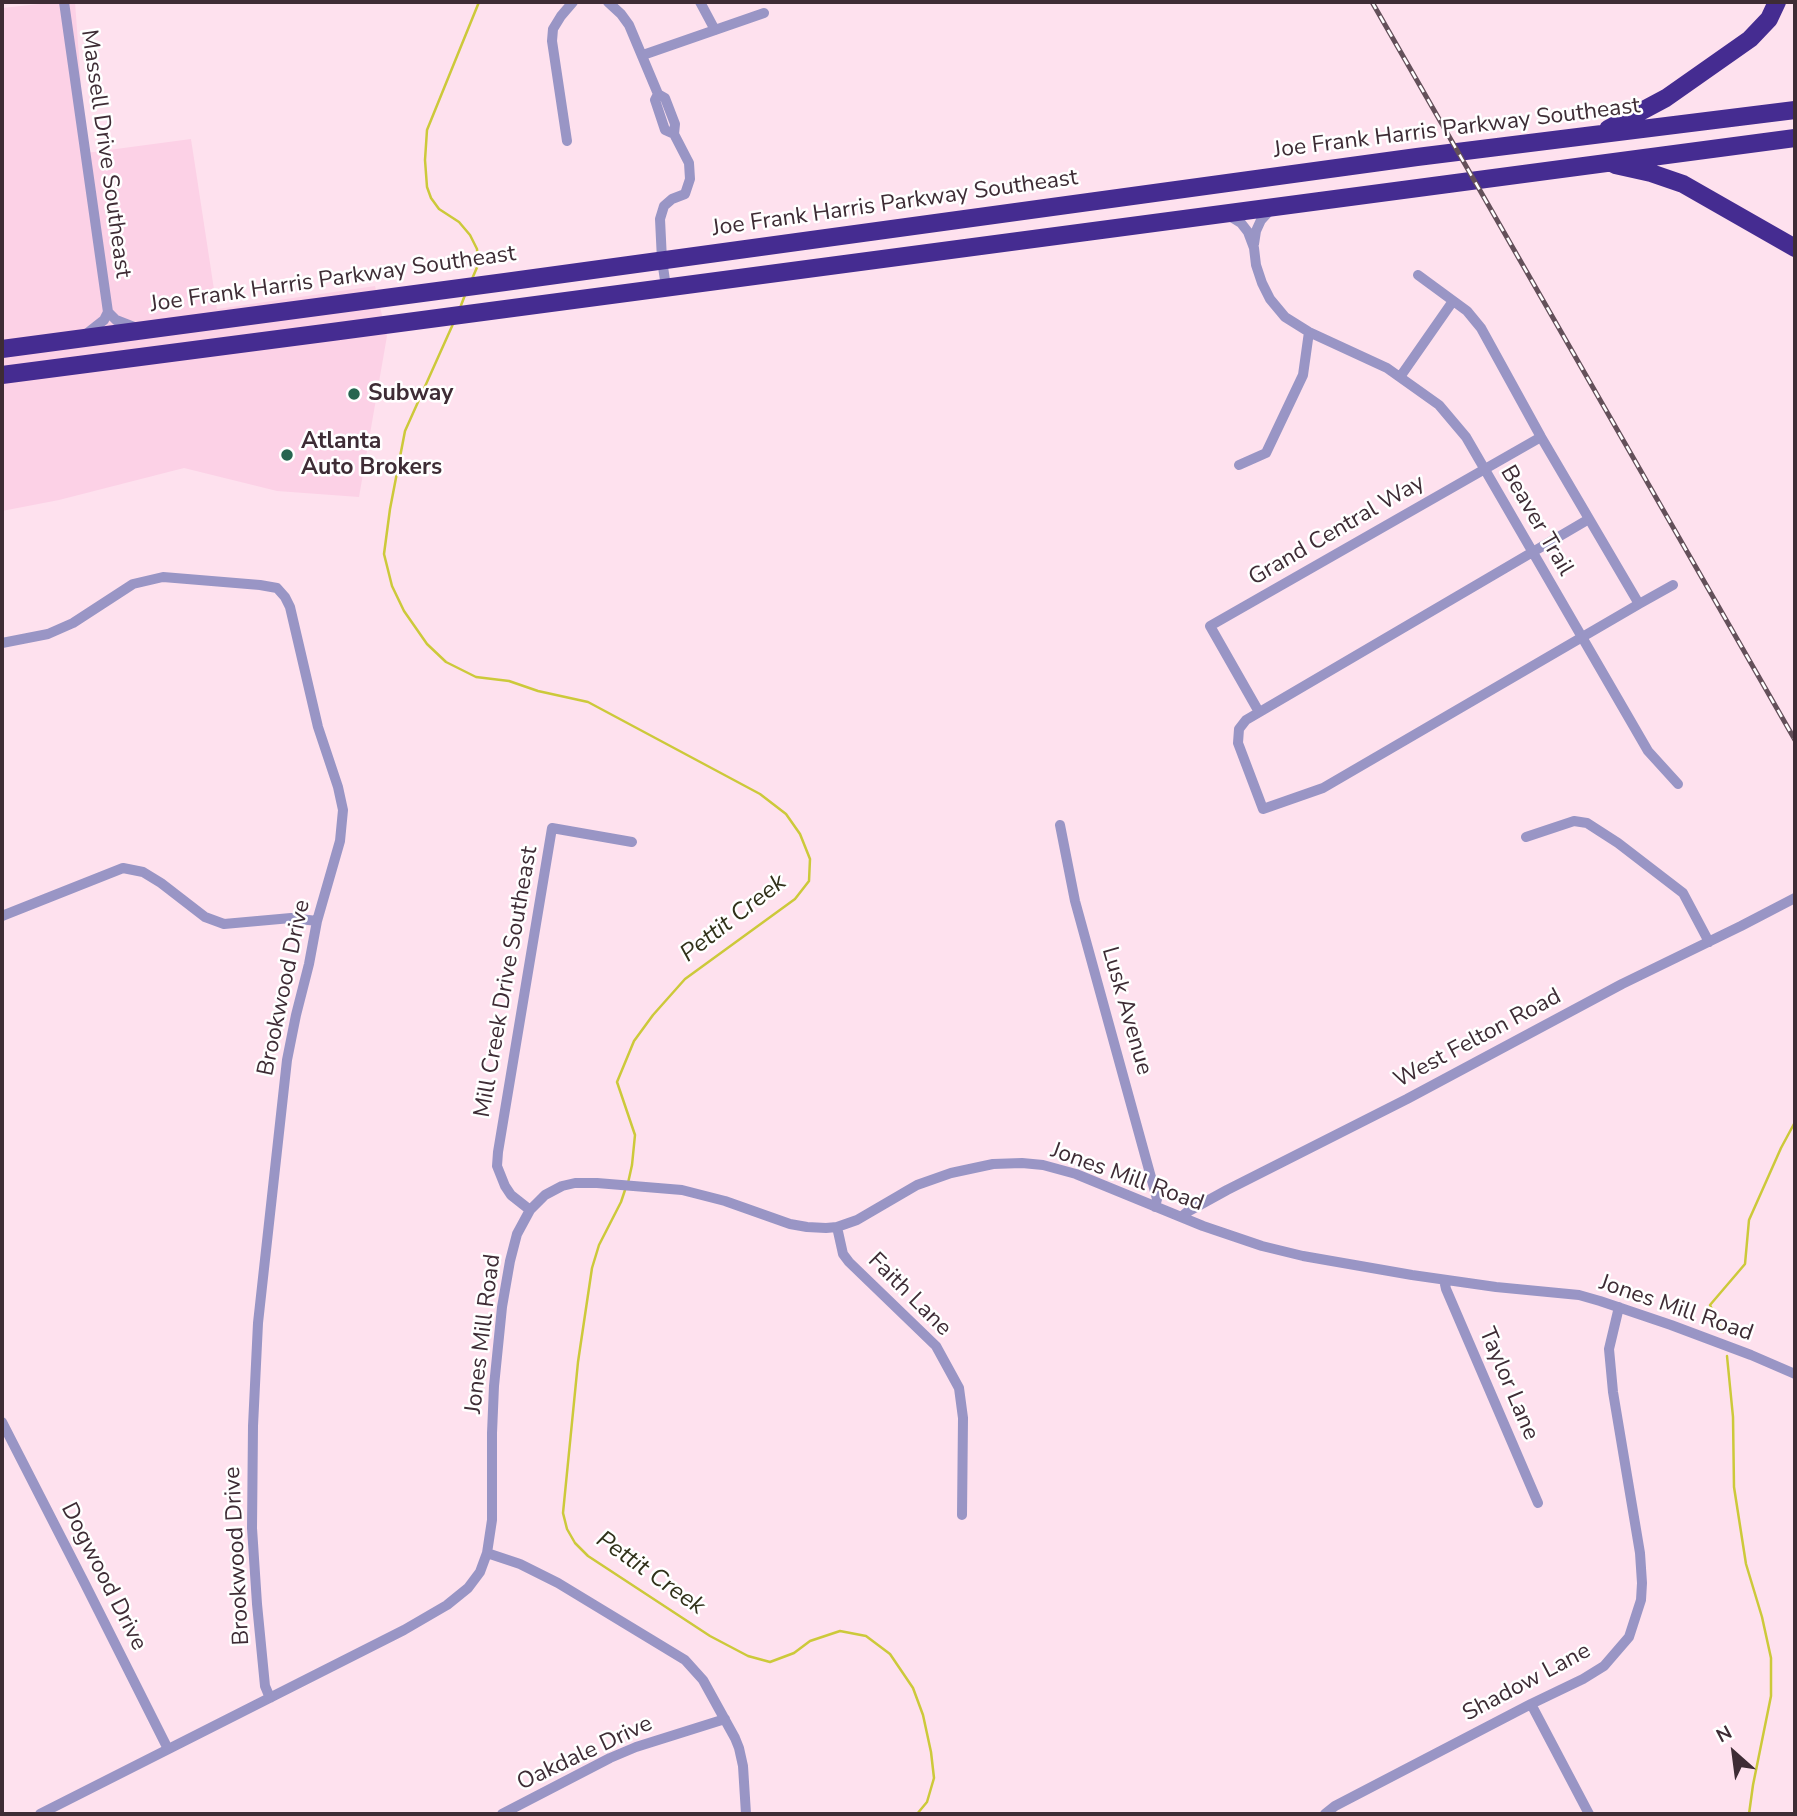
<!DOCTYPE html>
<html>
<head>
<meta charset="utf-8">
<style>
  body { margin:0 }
  #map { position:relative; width:1797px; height:1816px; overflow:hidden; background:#fee1ee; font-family:"Nunito Sans",sans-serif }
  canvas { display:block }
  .frame { position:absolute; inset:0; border:4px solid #3e2c35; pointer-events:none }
  .north { position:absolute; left:1699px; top:1718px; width:70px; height:70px; -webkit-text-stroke:5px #fff; paint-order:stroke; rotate:332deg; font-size:19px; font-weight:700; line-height:28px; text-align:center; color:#3e2c35 }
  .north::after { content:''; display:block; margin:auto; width:24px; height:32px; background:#3e2c35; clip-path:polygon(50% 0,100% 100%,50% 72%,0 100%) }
</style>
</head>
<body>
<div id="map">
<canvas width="1797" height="1816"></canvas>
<div class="frame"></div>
<div class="north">N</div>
</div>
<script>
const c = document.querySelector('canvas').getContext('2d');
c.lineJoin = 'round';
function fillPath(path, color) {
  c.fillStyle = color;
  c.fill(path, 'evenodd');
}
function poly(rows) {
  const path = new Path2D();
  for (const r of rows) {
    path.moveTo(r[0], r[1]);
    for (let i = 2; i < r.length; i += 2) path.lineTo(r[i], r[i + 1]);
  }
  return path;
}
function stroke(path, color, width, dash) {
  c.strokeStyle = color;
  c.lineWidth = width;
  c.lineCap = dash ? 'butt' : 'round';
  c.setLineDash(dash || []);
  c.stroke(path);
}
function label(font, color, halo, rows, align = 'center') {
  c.font = font + ' "Nunito Sans",sans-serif';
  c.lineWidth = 5;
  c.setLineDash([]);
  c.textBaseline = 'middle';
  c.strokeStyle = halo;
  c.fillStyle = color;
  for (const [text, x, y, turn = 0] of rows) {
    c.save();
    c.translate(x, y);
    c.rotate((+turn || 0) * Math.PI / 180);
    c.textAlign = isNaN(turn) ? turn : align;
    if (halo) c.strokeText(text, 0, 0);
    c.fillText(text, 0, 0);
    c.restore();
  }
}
fillPath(poly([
  [58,2,75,2,86,153,191,139,217,309,375,286,387,336,359,497,277,491,184,468,59,500,2,511,2,8]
]), '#fcd1e6');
stroke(poly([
  [472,279,478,265,477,249,470,235,459,222,439,209,431,198,427,187,425,160,427,130,479,2],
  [460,308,465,295],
  [453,324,405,431,390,509,384,554,392,586,404,611,427,644,446,662,476,677,509,681,538,691,588,702,760,794,786,814,800,834,810,859,809,881,795,899,685,979,653,1015,634,1041,617,1082,635,1135,632,1165,628,1183],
  [625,1190,621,1202,599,1245,592,1268,578,1362,563,1513,567,1529,575,1543,588,1556,710,1636,748,1656,770,1662,794,1653,810,1641,840,1631,866,1636,890,1654,913,1688,923,1715,931,1752,934,1778,927,1802,917,1814],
  [1723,1332,1710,1305,1745,1264,1749,1220,1781,1148,1795,1122],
  [1727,1356,1733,1417,1734,1487,1746,1564,1762,1617,1771,1658,1771,1696,1753,1785,1749,1814]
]), '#ccc93a', 2.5);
stroke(poly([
  [64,2,108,312,104,320,85,335],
  [608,2,621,14,629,25,658,94,665,98,675,124,674,134],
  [700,2,715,30],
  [643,55,764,13],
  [658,94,655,100,665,130,674,134,689,163,690,179,685,194,672,199,664,206,660,219,662,260,666,287],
  [567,141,552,41,553,29,561,16,573,2],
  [1228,215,1241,223,1248,232,1254,248,1256,265,1262,283,1270,299,1285,317,1309,332,1387,368,1439,405,1466,437,1648,751,1678,784],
  [1254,244,1256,231,1261,220,1272,208],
  [1418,275,1467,311,1481,328,1541,437,1639,604,1323,788,1263,809,1238,743,1239,729,1246,720,1589,519],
  [108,312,116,320,134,327],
  [1400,377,1453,301],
  [1239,465,1266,453,1303,375,1309,332],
  [1639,604,1673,585],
  [2,643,48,634,73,623,133,584,163,577,260,585,277,588,285,597,290,607,318,727,338,787,343,810,340,841,317,921,309,964,296,1015,287,1060,258,1323,253,1426,252,1528,257,1604,265,1686,270,1698],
  [1259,712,1210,626,1541,437],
  [1060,825,1075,901,1157,1199,1155,1207],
  [1526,837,1574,821,1587,823,1618,843,1683,893,1709,942],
  [2,916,123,868,143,872,161,883,205,917,224,924,291,918,317,921],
  [530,1210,511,1195,505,1186,497,1166,498,1152,552,828,632,842],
  [1181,1217,1187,1212,1227,1190,1407,1099,1622,984,1741,926,1795,898],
  [837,1227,843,1254,849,1262,936,1346,959,1388,963,1418,962,1515],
  [1444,1280,1446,1289,1538,1503],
  [2,1422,85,1584,168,1749],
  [487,1553,520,1564,558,1583,685,1660,703,1680,735,1738,739,1748,743,1766,746,1814],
  [1531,1704,1589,1814],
  [40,1814,404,1630,447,1605,468,1588,480,1572,487,1553,492,1520,492,1433,494,1386,502,1307,510,1261,517,1234,530,1210,545,1195,562,1186,575,1183,597,1183,682,1190,725,1201,790,1224,807,1227,826,1228,837,1227,857,1220,917,1185,951,1173,993,1164,1022,1163,1043,1165,1076,1174,1203,1226,1262,1246,1303,1256,1412,1275,1496,1287,1579,1295,1600,1301,1671,1325,1751,1355,1795,1374],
  [502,1814,610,1758,636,1747,725,1719],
  [1325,1814,1335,1806,1531,1704,1583,1679,1604,1666,1629,1637,1641,1600,1642,1583,1640,1553,1613,1392,1609,1349,1619,1307]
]), '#9995c5', 10);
stroke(poly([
  [1608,129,1666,98,1750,39,1769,19,1777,2],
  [1615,165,1651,173,1683,184,1795,248],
  [2,349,505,282,1417,157,1795,110],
  [2,375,332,332,1795,138]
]), '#452c91', 18);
const rail = poly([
  [1372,2,1795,740]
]);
stroke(rail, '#64505a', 5);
stroke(rail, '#fff', 2.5, [8]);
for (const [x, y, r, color] of [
  [354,394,7,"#276550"],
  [287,455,7,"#276550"]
]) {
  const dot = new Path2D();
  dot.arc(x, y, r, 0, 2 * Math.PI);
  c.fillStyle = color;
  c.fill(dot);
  stroke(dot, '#fff', 2.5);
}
label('23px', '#3e2c35', '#fff', [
  ["Joe Frank Harris Parkway Southeast",1457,129,-7],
  ["Massell Drive Southeast",105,154,82],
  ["Joe Frank Harris Parkway Southeast",895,204,-8],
  ["Joe Frank Harris Parkway Southeast",333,280,-8],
  ["Beaver Trail",1536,521,60],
  ["Grand Central Way",1337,531,-30],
  ["Mill Creek Drive Southeast",507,982,-80],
  ["Brookwood Drive",285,988,-78],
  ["Lusk Avenue",1126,1011,74],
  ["West Felton Road",1478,1039,-28],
  ["Jones Mill Road",1127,1178,20],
  ["Faith Lane",909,1295,45],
  ["Jones Mill Road",1676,1309,19],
  ["Jones Mill Road",484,1334,-83],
  ["Taylor Lane",1508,1384,67],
  ["Brookwood Drive",238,1556,-93],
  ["Dogwood Drive",103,1577,63],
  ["Shadow Lane",1527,1683,-28],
  ["Oakdale Drive",585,1754,-25]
]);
label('bold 23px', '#3e2c35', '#fff', [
  ["Subway",368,394],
  ["Atlanta",301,442],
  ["Auto Brokers",301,468]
], 'left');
label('italic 24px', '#31311a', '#fff', [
  ["Pettit Creek",734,919,-38],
  ["Pettit Creek",650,1574,35]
]);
</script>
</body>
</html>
